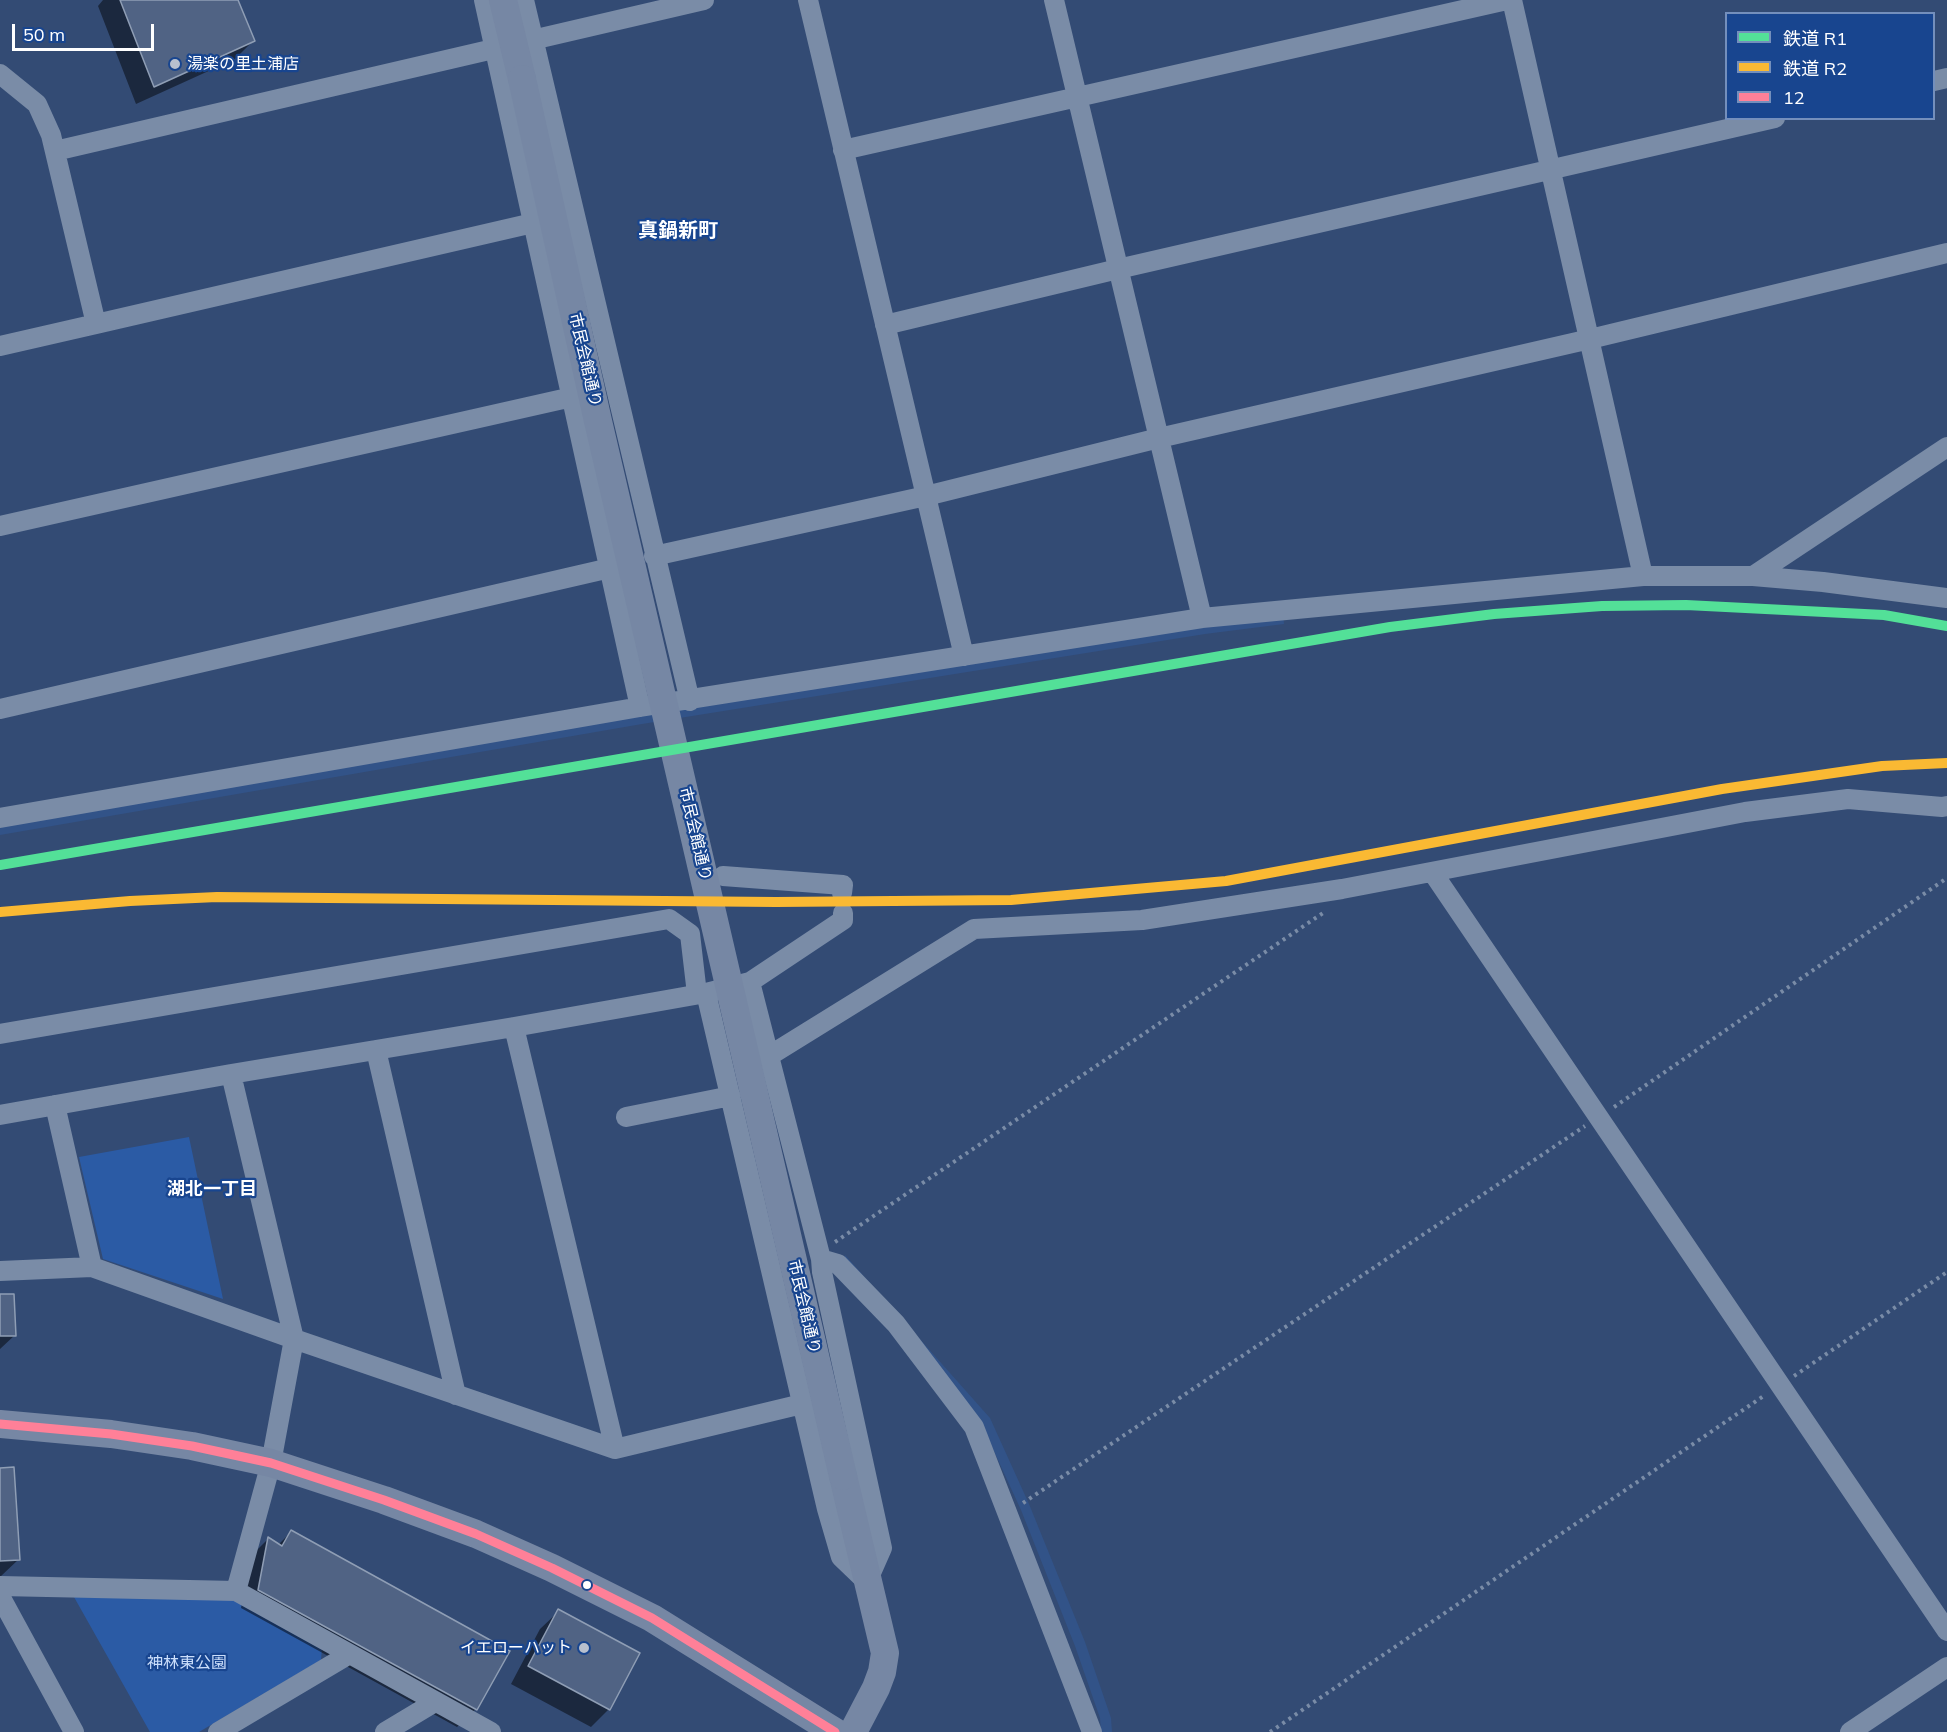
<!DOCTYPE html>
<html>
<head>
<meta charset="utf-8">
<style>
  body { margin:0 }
  #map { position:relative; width:1947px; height:1732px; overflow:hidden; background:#334b74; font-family:Mulish,"Noto Sans JP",sans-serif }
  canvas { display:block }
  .legend { position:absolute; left:1725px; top:12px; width:210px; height:108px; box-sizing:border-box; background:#18458f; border:2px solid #748fbc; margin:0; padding:8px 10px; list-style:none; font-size:18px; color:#fff }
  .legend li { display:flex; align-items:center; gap:12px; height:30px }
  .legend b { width:30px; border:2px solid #748fbc }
  .scale { position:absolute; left:12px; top:24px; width:142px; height:27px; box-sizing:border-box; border:3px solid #fff; border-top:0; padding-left:8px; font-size:18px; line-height:21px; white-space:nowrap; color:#fff; -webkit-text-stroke:4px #18458f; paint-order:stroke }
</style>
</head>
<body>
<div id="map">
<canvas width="1947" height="1732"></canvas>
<ul class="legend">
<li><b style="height:8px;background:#53e098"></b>鉄道 R1</li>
<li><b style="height:8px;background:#fab933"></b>鉄道 R2</li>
<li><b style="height:8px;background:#ff8098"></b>12</li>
</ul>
<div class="scale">50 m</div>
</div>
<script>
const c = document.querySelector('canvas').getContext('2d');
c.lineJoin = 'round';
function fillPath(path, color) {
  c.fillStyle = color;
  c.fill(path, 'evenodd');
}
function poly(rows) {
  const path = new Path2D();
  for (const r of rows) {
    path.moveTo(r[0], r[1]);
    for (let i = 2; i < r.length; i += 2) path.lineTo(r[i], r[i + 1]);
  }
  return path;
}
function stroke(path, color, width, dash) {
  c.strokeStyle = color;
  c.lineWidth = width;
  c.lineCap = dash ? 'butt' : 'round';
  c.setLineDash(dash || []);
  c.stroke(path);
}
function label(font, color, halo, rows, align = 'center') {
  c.font = font + ' Mulish,"Noto Sans JP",sans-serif';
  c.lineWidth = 4.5;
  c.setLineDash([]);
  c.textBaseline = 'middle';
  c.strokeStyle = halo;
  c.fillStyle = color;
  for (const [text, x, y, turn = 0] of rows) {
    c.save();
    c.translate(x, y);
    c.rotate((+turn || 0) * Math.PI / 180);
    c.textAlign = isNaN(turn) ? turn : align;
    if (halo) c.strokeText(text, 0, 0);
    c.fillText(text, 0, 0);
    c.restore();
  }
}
fillPath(poly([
  [189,1137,223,1299,103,1259,79,1157],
  [74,1597,232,1599,322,1648,321,1660,199,1732,150,1732]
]), '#2b5ba5');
fillPath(poly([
  [1283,614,1284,624,1205,634,642,724,0,835,0,824,641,713],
  [845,1255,990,1418,1029,1504,1085,1642,1111,1718,1112,1732,1101,1732,1100,1718,1075,1646,1021,1510,981,1423,844,1266]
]), '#325388');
fillPath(poly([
  [103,0,236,0,253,41,235,59,136,104,98,6],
  [0,1296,15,1335,0,1349],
  [0,1469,19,1559,0,1577],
  [291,1532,476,1709,457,1727,241,1608,250,1557,268,1539,278,1545],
  [559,1611,609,1709,591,1727,511,1684,540,1629]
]), '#0007');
const building = poly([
  [120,0,238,0,255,41,154,87,120,0],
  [0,1294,14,1294,16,1336,0,1336,0,1294],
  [14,1467,20,1560,0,1561,0,1468,14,1467],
  [291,1530,510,1651,477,1710,258,1590,268,1537,282,1546,291,1530],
  [558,1609,640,1653,610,1710,528,1666,558,1609]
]);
fillPath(building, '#506384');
stroke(building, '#8f9eb5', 1.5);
stroke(poly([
  [1614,1107,1947,878],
  [835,1242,1326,911],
  [1794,1376,1947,1272],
  [1023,1503,1585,1126],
  [1270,1732,1765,1395]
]), '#7a8ca7', 4, [3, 4.5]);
stroke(poly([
  [484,0,640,707],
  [524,0,690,701],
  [808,0,964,656],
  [1054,0,1202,618],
  [1512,0,1643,576],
  [0,74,37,104,51,135,96,324,0,346],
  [1934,81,1947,78],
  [843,150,1507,0],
  [55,151,704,0],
  [96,324,533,223],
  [885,325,1118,269,1775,118],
  [0,526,572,397],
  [654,556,926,496,1159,438,1590,339,1947,253],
  [1753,576,1947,447],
  [0,709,610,568],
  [0,818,640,707,1202,618,1643,576,1753,576,1823,582,1947,598],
  [1433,873,1947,1631],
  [723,876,843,885,842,893],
  [750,982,821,1259,822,1272,882,1548,867,1582,841,1557,827,1509,706,993,750,982],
  [750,982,843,920,843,913],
  [514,1027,615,1449],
  [0,1034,669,919,690,934,697,994],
  [376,1050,456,1395],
  [769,1056,974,929,1142,920,1342,889,1745,812,1848,799,1942,807,1947,806],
  [231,1074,514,1027,706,993],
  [55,1105,92,1267],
  [0,1115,231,1074,294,1339,271,1463,236,1591],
  [626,1117,731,1096],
  [821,1259,838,1264,896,1324,974,1427,1092,1732],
  [0,1271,92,1267,294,1339,615,1449,802,1404],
  [0,1586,236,1591,491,1732],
  [0,1596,74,1732],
  [218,1732,348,1655],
  [385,1732,435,1702],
  [1850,1732,1947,1667]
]), '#7a8ca7', 20);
stroke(poly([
  [503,0,522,79],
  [0,1424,111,1434,192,1446,271,1463,384,1500,476,1534,552,1568,652,1618,835,1732],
  [843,1476,885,1653,882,1672,876,1688,853,1732]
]), '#7687a4', 28);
stroke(poly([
  [522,79,598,421,843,1476]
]), '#7687a4', 28);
stroke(poly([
  [0,1424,111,1434,192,1446,271,1463,384,1500,476,1534,552,1568,652,1618,835,1732]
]), '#ff8098', 9);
stroke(poly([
  [0,865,1390,627,1494,614,1602,606,1686,605,1884,615,1947,626]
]), '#53e098', 10);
stroke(poly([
  [0,912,130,901,217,897,776,902,1011,900,1226,881,1722,789,1882,766,1947,763]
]), '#fab933', 10);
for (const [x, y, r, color] of [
  [175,64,6,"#b8c0ce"],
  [587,1585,5,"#fff"],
  [584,1648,6,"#b8c0ce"]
]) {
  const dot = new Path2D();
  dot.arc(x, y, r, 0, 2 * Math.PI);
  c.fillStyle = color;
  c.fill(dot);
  stroke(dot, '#18458f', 2);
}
label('16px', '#fff', '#18458f', [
  ["湯楽の里土浦店",187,64],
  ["イエローハット",572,1648,"right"]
], 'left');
label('16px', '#fff', '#18458f', [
  ["市民会館通り",585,360,77],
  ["市民会館通り",695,834,77],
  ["市民会館通り",804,1307,77]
]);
label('16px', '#cbdefb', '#18458f', [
  ["神林東公園",187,1663]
]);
label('bold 18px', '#fff', '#18458f', [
  ["湖北一丁目",212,1190]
]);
label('bold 20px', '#fff', '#18458f', [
  ["真鍋新町",678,231]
]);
</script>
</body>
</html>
